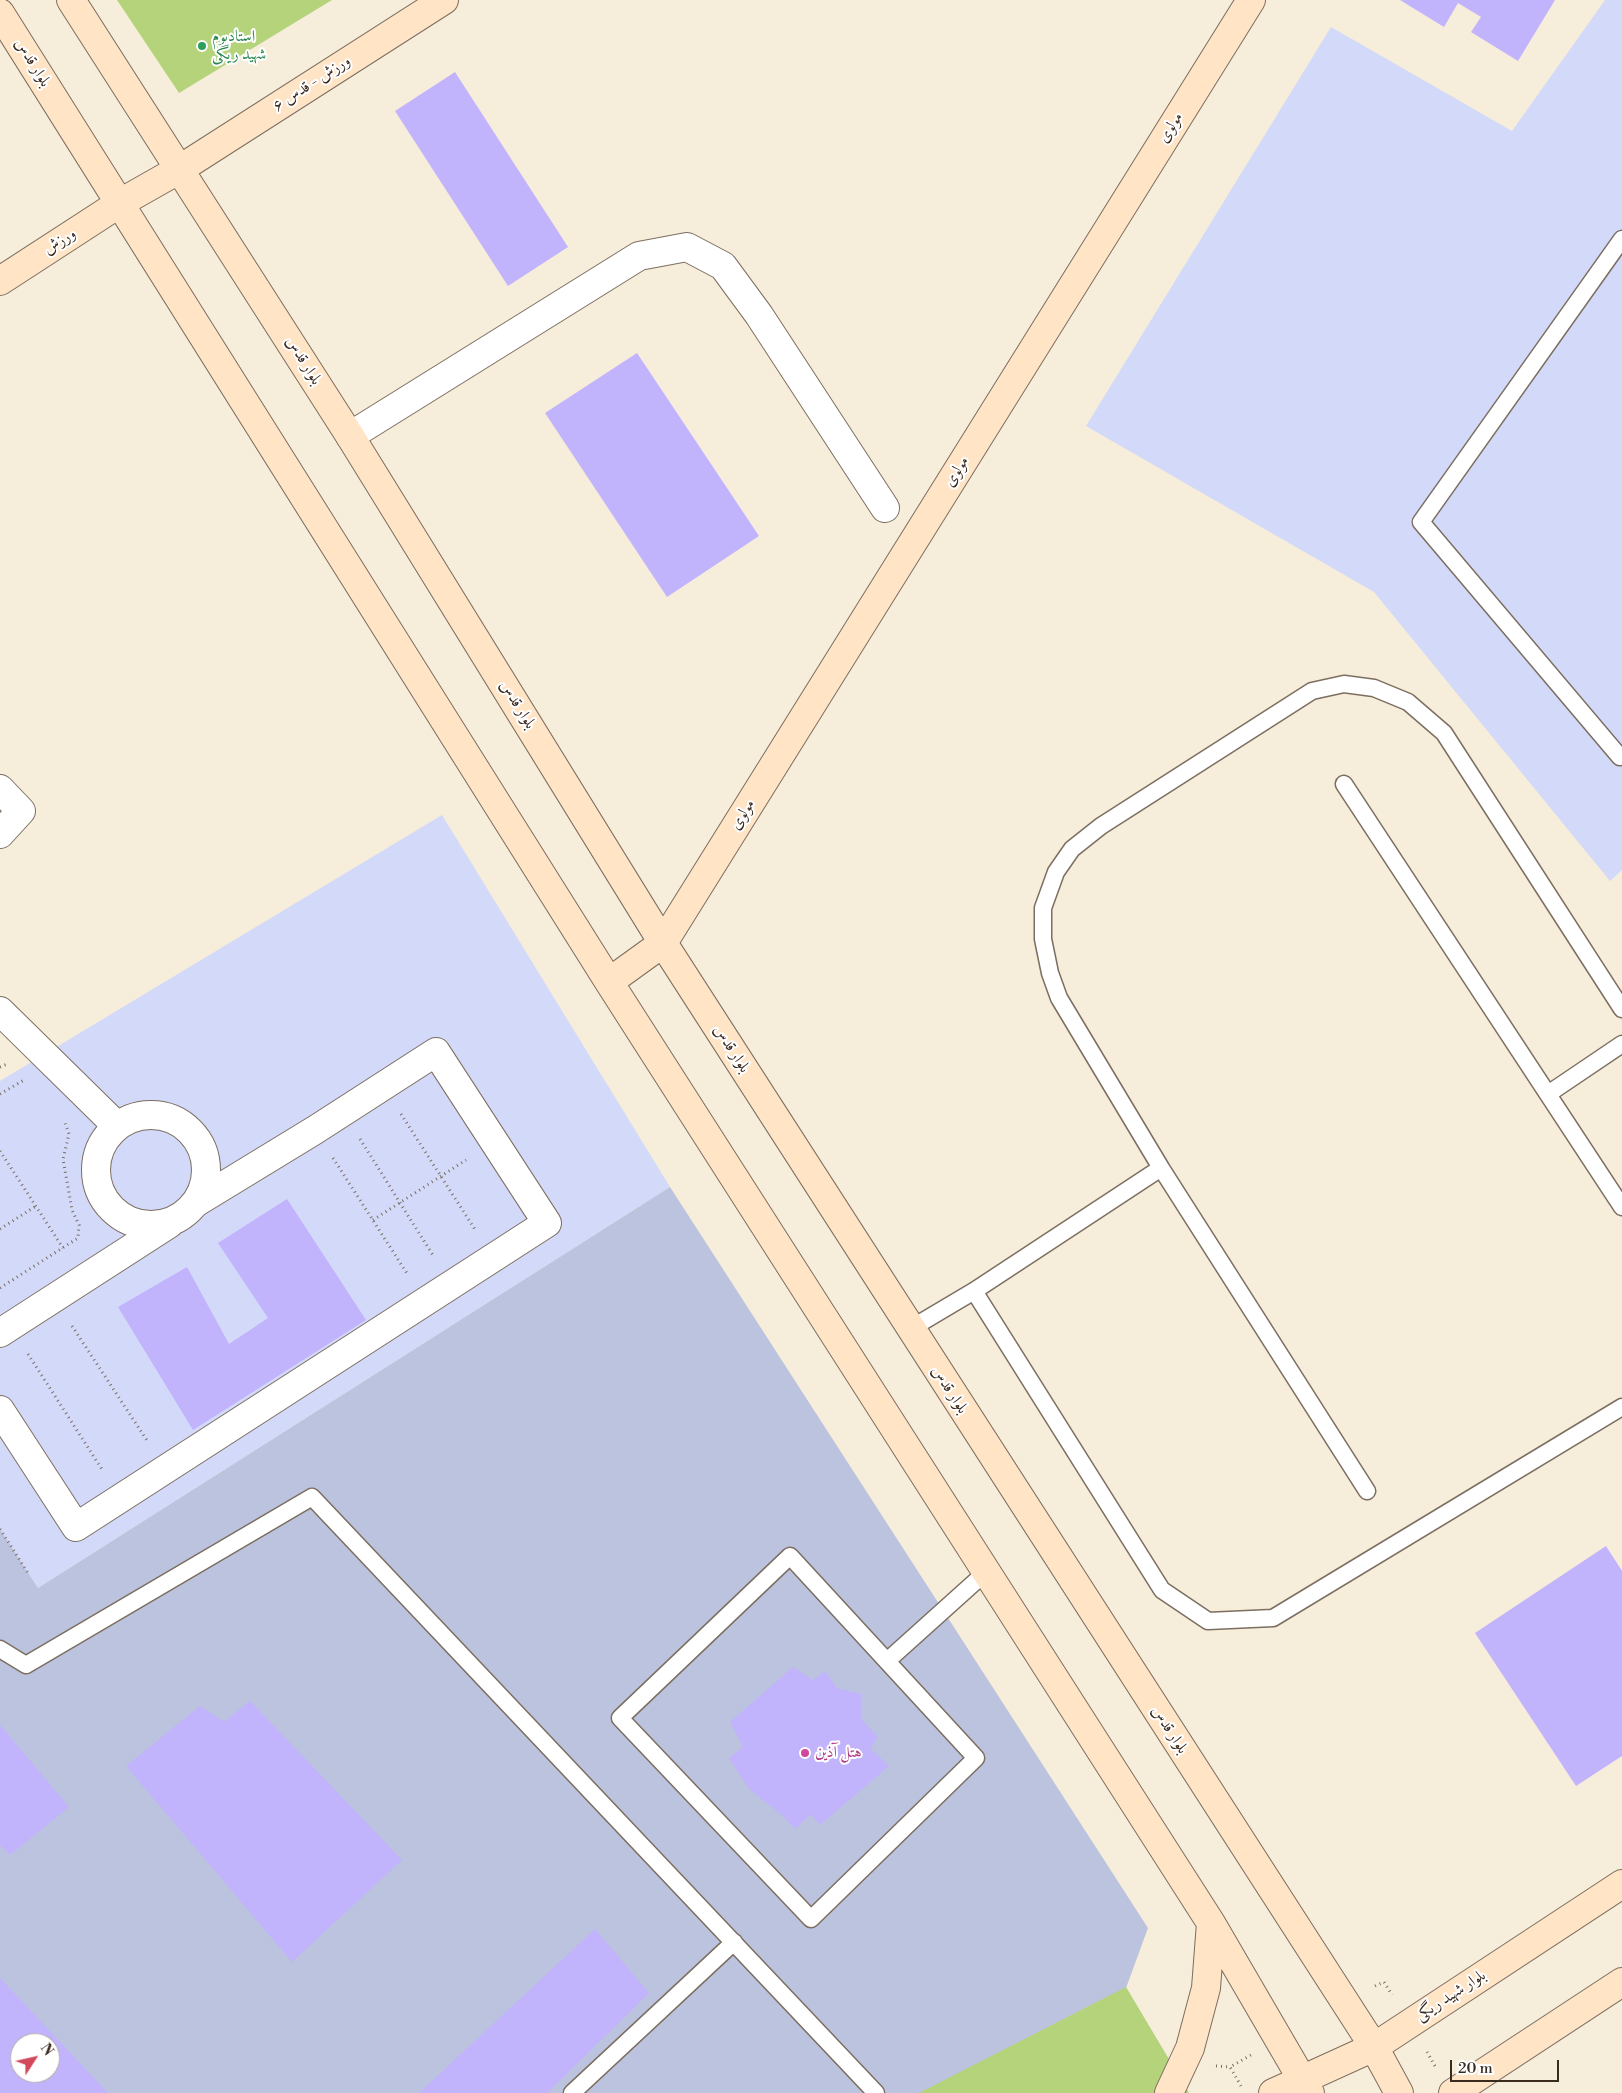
<!DOCTYPE html>
<html>
<head>
<meta charset="utf-8">
<style>
  body { margin:0 }
  #map { position:relative; width:1622px; height:2093px; overflow:hidden; background:#f6edda; font-family:"Libre Bodoni",serif }
  canvas { display:block }
  .north { position:absolute; left:10px; top:2033px; width:50px; height:50px; box-sizing:border-box; background:#fff; border:1px solid #b1aaa5; border-radius:50%; rotate:55deg; font-size:14px; font-weight:700; line-height:20px; text-align:center; color:#3b2a1e }
  .north::after { content:''; display:block; margin:auto; width:18px; height:22px; background:#d1495b; clip-path:polygon(50% 0,100% 100%,50% 72%,0 100%) }
  .scale { position:absolute; left:1450px; top:2060px; width:109px; height:22px; box-sizing:border-box; border:2px solid #3b2a1e; border-top:0; padding-left:6px; font-size:15px; line-height:18px; white-space:nowrap; color:#3b2a1e; -webkit-text-stroke:4px #fff; paint-order:stroke }
</style>
</head>
<body>
<div id="map">
<canvas width="1622" height="2093"></canvas>
<div class="north">N</div>
<div class="scale">20 m</div>
</div>
<script>
const c = document.querySelector('canvas').getContext('2d');
c.lineJoin = 'round';
function fillPath(path, color) {
  c.fillStyle = color;
  c.fill(path, 'evenodd');
}
function poly(rows) {
  const path = new Path2D();
  for (const r of rows) {
    if (r.length === 3) {
      path.moveTo(r[0] + r[2], r[1]);
      path.arc(r[0], r[1], r[2], 0, 2 * Math.PI);
      continue;
    }
    path.moveTo(r[0], r[1]);
    for (let i = 2; i < r.length; i += 2) path.lineTo(r[i], r[i + 1]);
  }
  return path;
}
function stroke(path, color, width, dash) {
  c.strokeStyle = color;
  c.lineWidth = width;
  c.lineCap = dash ? 'butt' : 'round';
  c.setLineDash(dash || []);
  c.stroke(path);
}
function label(font, color, halo, rows, align = 'center') {
  c.font = font + ' "Libre Bodoni",Amiri,serif';
  c.lineWidth = 4;
  c.setLineDash([]);
  c.textBaseline = 'middle';
  c.strokeStyle = halo;
  c.fillStyle = color;
  for (const [text, x, y, turn = 0] of rows) {
    c.save();
    c.translate(x, y);
    c.rotate((+turn || 0) * Math.PI / 180);
    c.textAlign = isNaN(turn) ? turn : align;
    if (halo) c.strokeText(text, 0, 0);
    c.fillText(text, 0, 0);
    c.restore();
  }
}
fillPath(poly([
  [1605,0,1622,0,1622,870,1610,881,1374,592,1086,426,1331,27,1512,131],
  [442,815,670,1187,38,1588,0,1529,0,1081]
]), '#d3d9f9');
fillPath(poly([
  [670,1187,1148,1928,1126,1988,1189,2093,0,2093,0,1529,38,1588],
  [20,2043,50,2043,50,2073,20,2073]
]), '#bcc3de');
fillPath(poly([
  [117,0,332,0,179,93],
  [1126,1987,1189,2093,919,2093]
]), '#b4d37a');
fillPath(poly([
  [1400,0,1555,0,1518,61,1471,32,1481,17,1458,3,1444,27],
  [455,72,568,247,508,286,395,111],
  [637,353,759,536,667,597,545,413],
  [287,1199,366,1320,193,1430,118,1307,187,1267,229,1344,268,1318,218,1243],
  [1606,1546,1622,1571,1622,1756,1576,1786,1475,1633],
  [793,1667,813,1680,825,1671,837,1688,861,1694,861,1719,878,1737,870,1748,889,1766,820,1825,811,1814,795,1829,783,1816,749,1789,729,1758,743,1747,730,1722],
  [250,1701,402,1860,292,1962,126,1766,200,1706,224,1722],
  [0,1725,69,1807,10,1855,0,1845],
  [595,1929,649,1993,547,2093,419,2093],
  [0,1978,108,2093,0,2093],
  [20,2043,50,2043,50,2073,20,2073]
]), '#c2b3fd');
const lane = poly([
  [1622,239,1421,522,1620,757,1622,755],
  [1344,784,1622,1207],
  [1548,1094,1622,1044],
  [1161,1168,1367,1491],
  [974,1291,1162,1590,1208,1621,1273,1618,1622,1407],
  [910,1329,974,1291,1161,1168,1059,998,1050,973,1043,939,1043,908,1056,872,1072,849,1101,826,1312,691,1344,684,1374,688,1408,702,1444,733,1622,1009],
  [790,1556,976,1758,811,1919,620,1718,790,1556],
  [0,1649,26,1665,312,1497,876,2093],
  [887,1661,986,1572],
  [572,2093,734,1942]
]);
const street = poly([
  [350,436,639,256,687,247,723,266,759,315,885,508],
  [0,789,21,811,0,834],
  [0,1011,117,1126],
  [151,1170,55],
  [0,1333,169,1224],
  [0,1410,76,1527,547,1223,436,1052,315,1130,197,1202]
]);
const secondary = poly([
  [71,0,350,436,663,943,1374,2047,1399,2093],
  [0,13,609,982,1211,1923,1310,2093],
  [0,281,120,203,180,169,444,0],
  [609,982,663,943,1251,0],
  [1169,2093,1190,2048,1206,1988,1211,1923],
  [1273,2093,1374,2047,1622,1884],
  [1453,2093,1622,1982]
]);
stroke(lane, '#7c6e60', 19);
stroke(street, '#7c6e60', 30);
stroke(secondary, '#7c6e60', 30);
stroke(poly([
  [0,1067,7,1064],
  [0,1094,24,1080],
  [401,1114,476,1231],
  [360,1139,434,1257],
  [0,1151,63,1248],
  [333,1158,408,1275],
  [373,1220,466,1160],
  [0,1229,36,1206],
  [0,1288,78,1238,79,1225,72,1210,63,1159,69,1134,65,1123],
  [72,1326,148,1442],
  [28,1354,103,1471],
  [0,1529,28,1573],
  [1375,1986,1384,1982,1392,1995],
  [1427,2052,1435,2066],
  [1216,2066,1230,2067],
  [1241,2086,1230,2067,1251,2055]
]), '#7c6e60', 3, [1, 4]);
stroke(lane, '#fff', 16);
stroke(street, '#fff', 28);
stroke(secondary, '#ffe4c6', 28);
for (const [x, y, r, color] of [
  [202,46,5,"#2e9e5b"],
  [805,1753,5,"#d1479c"]
]) {
  const dot = new Path2D();
  dot.arc(x, y, r, 0, 2 * Math.PI);
  c.fillStyle = color;
  c.fill(dot);
  stroke(dot, '#fff', 2);
}
label('16px', '#27864d', '#fff', [
  ["استادیوم",212,37],
  ["شهید ریگی",212,55]
], 'left');
label('16px', '#3b2a1e', '#fff', [
  ["بلوار قدس",32,63,58],
  ["ورزش - قدس ۶",312,84,-33],
  ["مولوی",1171,128,-58],
  ["ورزش",60,242,-33],
  ["بلوار قدس",303,361,58],
  ["مولوی",957,472,-58],
  ["بلوار قدس",517,705,58],
  ["مولوی",743,815,-58],
  ["بلوار قدس",731,1049,57],
  ["بلوار قدس",949,1390,57],
  ["بلوار قدس",1169,1730,57],
  ["بلوار شهید ریگی",1451,1996,-33]
]);
label('16px', '#b23c85', '#fff', [
  ["هتل آذین",815,1753]
], 'left');
</script>
</body>
</html>
